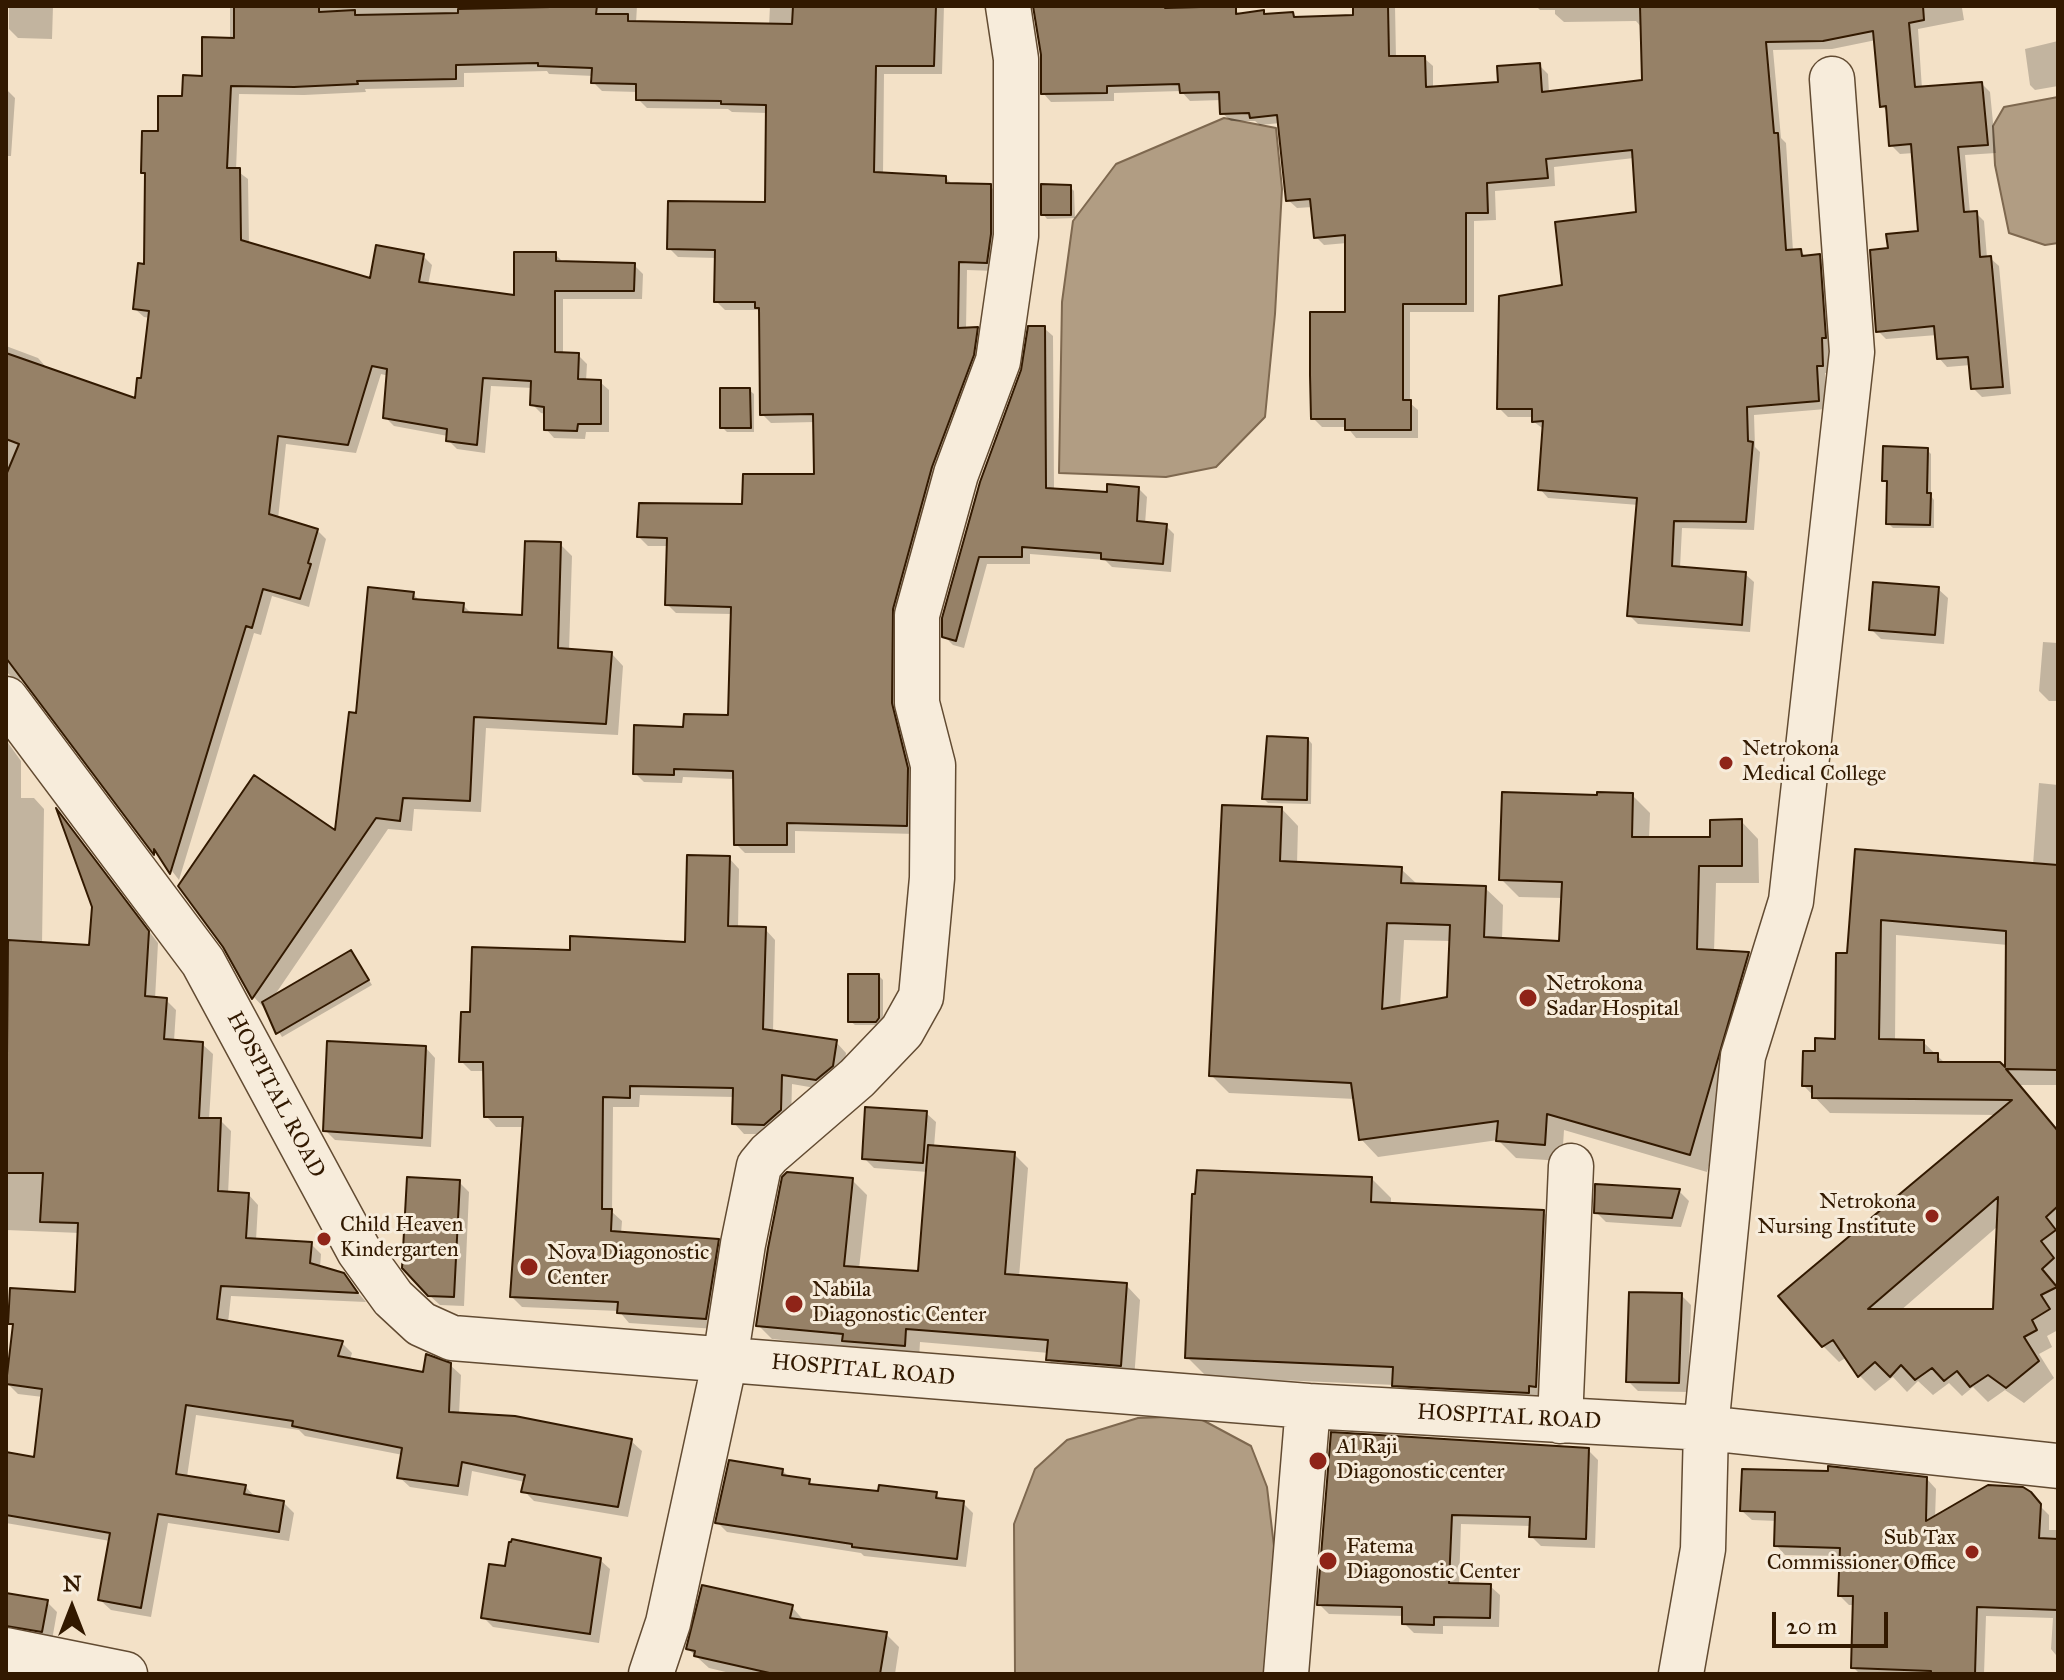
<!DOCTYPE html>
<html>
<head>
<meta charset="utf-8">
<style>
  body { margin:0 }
  #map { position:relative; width:2064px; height:1680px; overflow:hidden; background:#f3e1c7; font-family:"IM FELL Great Primer",serif }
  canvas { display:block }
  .frame { position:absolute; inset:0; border:8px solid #321900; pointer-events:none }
  .north { position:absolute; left:32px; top:1568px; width:80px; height:80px; -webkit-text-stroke:6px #f7ecdb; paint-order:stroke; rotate:0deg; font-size:22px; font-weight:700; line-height:32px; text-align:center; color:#321900 }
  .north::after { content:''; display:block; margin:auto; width:28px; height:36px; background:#321900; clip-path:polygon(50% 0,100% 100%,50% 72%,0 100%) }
  .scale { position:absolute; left:1772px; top:1612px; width:116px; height:36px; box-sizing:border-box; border:4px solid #321900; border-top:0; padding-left:10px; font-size:24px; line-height:28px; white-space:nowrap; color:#321900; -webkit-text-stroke:6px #f7ecdb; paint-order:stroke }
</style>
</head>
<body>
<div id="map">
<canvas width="2064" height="1680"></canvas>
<div class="frame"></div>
<div class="north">N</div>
<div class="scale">20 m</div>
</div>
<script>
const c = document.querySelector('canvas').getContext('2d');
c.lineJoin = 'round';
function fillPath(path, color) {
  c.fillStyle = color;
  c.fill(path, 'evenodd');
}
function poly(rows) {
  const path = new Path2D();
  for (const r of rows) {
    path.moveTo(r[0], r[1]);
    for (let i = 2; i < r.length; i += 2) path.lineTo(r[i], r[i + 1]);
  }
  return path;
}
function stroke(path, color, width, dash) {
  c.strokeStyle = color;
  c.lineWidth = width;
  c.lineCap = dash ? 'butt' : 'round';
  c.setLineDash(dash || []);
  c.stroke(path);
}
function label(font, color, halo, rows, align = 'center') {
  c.font = font + ' "IM FELL Great Primer",serif';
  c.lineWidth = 6;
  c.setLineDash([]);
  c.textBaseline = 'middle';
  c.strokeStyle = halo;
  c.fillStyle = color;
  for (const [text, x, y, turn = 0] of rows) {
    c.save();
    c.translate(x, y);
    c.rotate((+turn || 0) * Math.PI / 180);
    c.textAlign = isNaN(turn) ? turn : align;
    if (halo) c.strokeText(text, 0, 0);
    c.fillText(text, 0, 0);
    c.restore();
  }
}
const water = poly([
  [2058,97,2058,243,2045,245,2009,233,1995,165,1993,126,2004,107,2058,97],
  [1224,118,1276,128,1282,189,1275,314,1265,417,1216,467,1166,477,1059,473,1062,302,1073,221,1116,164,1224,118],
  [1195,1416,1251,1446,1267,1487,1277,1572,1268,1674,1015,1674,1014,1524,1035,1469,1067,1440,1138,1418,1195,1416]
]);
fillPath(water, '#b19d83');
stroke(water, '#7e684f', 2);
fillPath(poly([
  [9,6,53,6,52,39,18,38,9,29],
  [230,6,637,6,636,23,769,26,770,6,944,6,942,74,884,74,883,175,946,178,953,185,990,186,999,195,995,271,967,270,966,329,977,329,986,338,940,477,916,778,916,834,795,831,795,853,745,853,736,844,735,779,683,777,682,783,644,782,635,773,685,729,730,717,732,614,676,613,667,604,669,546,648,546,639,537,744,506,816,476,815,422,771,423,762,414,761,310,725,310,716,301,717,258,678,257,669,248,767,204,768,113,732,112,728,109,647,108,638,99,638,92,602,91,593,82,594,76,549,74,547,71,464,73,464,87,365,89,366,92,304,95,239,94,236,170,248,179,249,245,371,281,423,256,432,265,428,285,516,297,555,254,564,263,634,265,643,274,642,299,563,299,563,354,578,355,587,364,586,381,600,382,609,390,609,432,586,432,585,439,554,438,546,429,546,414,541,413,532,404,533,388,491,386,485,453,457,449,448,440,448,436,394,426,385,417,389,376,381,374,356,453,286,444,278,519,317,530,326,539,309,607,272,596,261,635,254,633,179,880,162,858,162,860,155,853,20,674,20,683,17,683,6,671,6,346,38,358,46,367,136,401,143,380,150,318,144,317,135,309,146,266,147,175,143,172,160,133,184,98,204,78,230,40],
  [1035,6,1229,6,1242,15,1293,14,1298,19,1355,16,1355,6,1395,6,1396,58,1424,58,1433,66,1433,89,1500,84,1539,65,1548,74,1549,93,1644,82,1643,29,1636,21,1564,22,1555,14,1555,10,1540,10,1536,6,1970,6,1962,8,1964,20,1918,29,1922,89,1982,84,1990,92,1996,153,1965,155,1970,213,1976,213,1984,221,1987,258,1990,258,1999,266,2011,394,1982,397,1973,388,1971,365,1947,367,1939,358,1937,335,1886,339,1878,331,1890,250,1920,233,1914,153,1900,154,1891,145,1888,112,1882,106,1876,40,1832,49,1773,50,1781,138,1786,143,1793,251,1800,251,1807,257,1819,256,1827,265,1833,346,1829,346,1830,373,1825,373,1826,409,1754,415,1755,447,1760,452,1754,530,1682,528,1680,568,1745,574,1754,582,1750,632,1638,624,1629,615,1639,505,1548,498,1540,489,1545,430,1534,422,1534,417,1508,417,1499,408,1564,286,1638,213,1634,158,1554,167,1555,186,1495,191,1496,220,1474,221,1474,312,1410,312,1410,403,1418,410,1418,438,1356,438,1347,427,1322,427,1313,418,1347,314,1347,243,1324,245,1316,237,1313,207,1297,208,1288,200,1280,123,1260,125,1255,121,1231,121,1222,113,1222,100,1190,101,1181,91,1114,93,1114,101,1051,102,1043,93,1043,55],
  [2058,41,2058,86,2035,90,2030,85,2025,49],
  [6,89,15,98,11,156,7,156,6,168],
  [1070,187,1074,191,1075,218,1047,219,1043,214],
  [1044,328,1053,336,1054,490,1108,495,1139,489,1147,497,1145,524,1166,526,1174,534,1171,572,1112,567,1105,560,1030,554,1030,564,987,564,964,648,953,645,944,636],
  [749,390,754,394,754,432,727,432,722,427],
  [1927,450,1931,454,1931,496,1934,500,1934,528,1893,528,1888,523,1889,485,1884,480],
  [560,544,572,556,569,651,612,654,623,666,618,735,486,728,481,812,414,809,412,831,388,829,272,999,355,957,372,985,282,1037,265,1009,254,997,225,946,337,834,358,715,413,594,420,601,463,605,472,614,524,617],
  [1938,589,1948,598,1944,644,1881,639,1871,629],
  [2043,642,2058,643,2058,701,2049,701,2039,691],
  [1308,739,1312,744,1311,804,1268,803,1264,799],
  [6,740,21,761,21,798,34,798,44,809,42,945,91,948,94,907,61,816,158,943,155,999,166,1000,176,1010,174,1041,202,1044,213,1054,209,1120,220,1120,231,1131,228,1194,248,1194,258,1205,256,1240,311,1244,321,1254,320,1268,343,1275,366,1302,231,1296,228,1323,342,1343,352,1353,350,1360,425,1375,450,1365,461,1375,459,1414,631,1441,642,1451,628,1517,534,1501,524,1491,525,1482,472,1471,468,1496,410,1487,399,1477,403,1455,305,1436,299,1430,196,1415,187,1477,245,1486,256,1498,283,1502,294,1513,289,1541,168,1523,151,1617,111,1610,100,1600,110,1541,6,1523,6,1454,36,1459,43,1397,18,1394,8,1384,14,1328,10,1323,77,1294,80,1233,6,1230],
  [2039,783,2058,785,2058,1085,2019,1085,2058,1131,2058,1330,2047,1336,2052,1347,2039,1354,2054,1378,2024,1403,2005,1390,1988,1402,1973,1387,1962,1396,1949,1383,1933,1395,1918,1381,1907,1392,1893,1377,1875,1391,1859,1375,1847,1357,1839,1362,1823,1346,1997,1115,1830,1113,1804,1086,1816,1053,1837,1041,1849,955,1857,851,2033,865],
  [1896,935,2008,945,2006,1071,1946,1064,1923,1042,1895,1041],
  [1998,1226,1995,1311,1900,1311],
  [1632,795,1650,813,1649,839,1712,839,1741,821,1758,839,1759,883,1716,883,1714,952,1748,954,1766,972,1707,1172,1564,1130,1562,1161,1516,1158,1498,1140,1378,1157,1361,1139,1355,1099,1229,1093,1211,1075,1281,808,1298,826,1297,864,1401,869,1418,885,1485,888,1503,905,1502,940,1560,943,1563,898,1519,897,1501,879,1599,797],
  [1404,940,1452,941,1449,999,1400,1007],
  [729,858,739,869,738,929,765,929,775,940,773,1032,836,1042,846,1053,843,1076,827,1090,792,1084,791,1121,775,1134,744,1134,734,1123,734,1097,640,1095,639,1107,613,1107,612,1212,622,1221,621,1234,718,1241,728,1251,716,1329,629,1323,619,1311,522,1307,512,1297,524,1127,496,1127,486,1116,485,1071,471,1071,461,1061,472,1014,571,952,687,944],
  [879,976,883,980,883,1023,881,1025,855,1025,850,1021],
  [426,1048,435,1058,431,1147,335,1140,325,1130],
  [926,1113,936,1122,934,1147,1014,1154,1028,1168,1019,1277,1126,1285,1140,1300,1134,1379,1063,1374,1048,1359,1049,1353,920,1342,919,1359,859,1355,851,1347,772,1339,758,1325,852,1180,867,1195,859,1269,920,1273,928,1172,874,1168,864,1158],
  [1371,1178,1391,1198,1391,1205,1543,1212,1563,1231,1556,1406,1414,1405,1395,1385,1207,1377,1187,1357],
  [459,1182,469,1192,464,1306,440,1305,429,1295],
  [1679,1191,1689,1201,1681,1227,1606,1222,1596,1212],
  [1681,1295,1691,1305,1688,1392,1638,1391,1628,1381],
  [1333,1434,1588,1450,1598,1460,1595,1548,1541,1546,1531,1536,1531,1526,1461,1524,1459,1585,1490,1586,1500,1595,1499,1627,1443,1626,1443,1634,1414,1633,1404,1623,1404,1616,1329,1614,1319,1604],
  [782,1470,790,1478,809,1481,814,1487,880,1493,936,1494,943,1501,963,1503,973,1513,966,1567,864,1556,861,1553,727,1532,717,1522],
  [1927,1479,1936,1489,1935,1518,2039,1505,2049,1515,2049,1530,2058,1530,2058,1674,2056,1674,2056,1655,2051,1649,2053,1618,1986,1616,1984,1674,1860,1674,1853,1667,1855,1605,1849,1605,1840,1596,1841,1556,1785,1555,1776,1545,1777,1521,1752,1520,1742,1511],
  [600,1560,610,1569,599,1643,493,1627,483,1617,507,1568],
  [6,1595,47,1602,57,1612,52,1640,6,1637],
  [792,1607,805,1622,886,1634,899,1647,895,1674,734,1674,709,1668,688,1649]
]), '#0003');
const building = poly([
  [234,6,319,6,319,12,355,10,355,15,458,13,458,9,597,6,596,14,628,14,628,21,792,24,793,6,936,6,934,66,876,66,874,172,946,176,946,183,991,184,991,234,987,263,959,262,958,328,978,327,974,355,932,467,893,609,892,703,908,768,907,826,787,823,787,845,734,845,733,771,674,769,674,775,633,774,634,725,683,727,684,714,728,715,731,607,665,605,667,538,637,537,639,503,742,504,743,474,814,474,813,414,760,415,759,308,755,308,755,302,714,302,715,250,667,249,668,201,765,202,766,105,721,104,721,101,636,100,636,84,591,83,592,68,538,66,538,63,456,65,456,79,357,81,358,84,294,87,231,86,227,168,240,168,241,240,370,278,376,245,424,254,419,282,514,295,514,252,556,252,556,261,635,263,634,291,555,291,555,352,579,353,578,379,601,380,601,424,578,424,577,431,544,430,544,407,530,405,531,381,483,378,477,445,446,441,447,429,383,418,387,369,372,366,348,445,278,436,269,514,318,529,308,563,311,564,300,599,263,589,252,628,246,626,170,874,154,849,154,855,6,658,6,475,19,444,6,439,6,353,135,398,137,378,141,378,149,311,133,309,138,263,144,264,145,173,141,173,142,131,158,131,158,96,182,96,183,75,202,76,202,37,234,38,234,6],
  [1033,6,1165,6,1165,8,1236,6,1236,14,1264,10,1264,14,1293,12,1294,17,1353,15,1353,6,1388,6,1389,56,1425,56,1426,87,1498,82,1497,66,1540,63,1542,92,1642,80,1640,6,1923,6,1924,20,1909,23,1915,87,1982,82,1988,145,1958,147,1964,212,1977,211,1980,257,1991,256,2003,387,1971,389,1968,357,1937,359,1934,326,1876,332,1870,250,1888,248,1886,234,1918,231,1911,144,1889,146,1886,106,1880,107,1873,31,1823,41,1766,42,1774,133,1778,133,1786,250,1801,249,1802,256,1820,254,1826,338,1822,338,1823,366,1817,366,1819,401,1747,407,1748,441,1753,442,1746,522,1674,521,1672,566,1746,572,1742,625,1627,616,1637,498,1538,490,1543,421,1532,422,1532,409,1497,409,1499,296,1562,285,1555,222,1636,212,1632,150,1546,159,1548,178,1487,183,1488,213,1466,213,1466,304,1403,304,1403,400,1411,400,1411,430,1345,430,1345,419,1311,419,1310,375,1310,312,1345,312,1345,235,1314,238,1310,199,1286,201,1277,115,1250,118,1249,113,1220,114,1219,92,1180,93,1179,84,1107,86,1107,93,1041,94,1041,55,1033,6],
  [1041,184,1071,185,1071,215,1041,215,1041,184],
  [1028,326,1045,326,1046,488,1107,492,1107,484,1139,487,1137,521,1167,524,1163,564,1101,559,1101,553,1022,547,1022,557,979,557,956,641,942,637,942,618,980,482,1021,370,1028,326],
  [720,388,750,388,751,428,720,428,720,388],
  [1883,446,1928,448,1927,493,1931,493,1930,525,1886,524,1887,481,1882,481,1883,446],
  [525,541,561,542,558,648,612,652,606,724,474,717,470,801,403,798,400,821,376,818,252,999,223,947,178,886,254,775,335,830,349,712,356,713,368,587,414,592,413,599,464,603,463,612,522,615,525,541],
  [1873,582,1939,587,1935,635,1869,630,1873,582],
  [1267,736,1308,738,1307,800,1262,799,1267,736],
  [1502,792,1597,795,1597,792,1633,793,1632,837,1710,837,1710,820,1742,819,1742,866,1699,866,1697,949,1749,952,1690,1155,1547,1114,1545,1145,1496,1141,1498,1121,1359,1140,1351,1083,1209,1076,1222,805,1282,807,1280,861,1402,867,1401,883,1486,886,1484,937,1559,941,1562,882,1499,880,1502,792],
  [1387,923,1450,925,1447,997,1382,1009,1387,923],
  [56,808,149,931,145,996,167,998,164,1039,203,1042,199,1118,221,1118,218,1191,249,1193,246,1238,312,1242,310,1263,344,1273,358,1293,221,1286,217,1319,343,1341,338,1356,423,1372,426,1354,451,1363,449,1412,515,1416,632,1439,618,1507,521,1492,525,1475,462,1462,458,1486,397,1478,402,1448,292,1426,293,1421,186,1405,176,1474,246,1485,244,1494,284,1501,279,1532,158,1514,141,1608,98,1600,110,1533,6,1515,6,1452,34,1457,42,1389,6,1384,13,1324,8,1324,10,1288,75,1292,78,1223,40,1222,43,1173,6,1173,8,940,89,945,92,907,56,808],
  [1855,849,2058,865,2058,1070,2006,1069,2058,1131,2058,1206,2046,1217,2056,1230,2041,1241,2054,1258,2042,1269,2057,1287,2041,1295,2050,1309,2032,1320,2037,1330,2024,1337,2039,1361,2006,1388,1988,1375,1970,1387,1957,1371,1944,1381,1932,1368,1915,1380,1901,1365,1890,1377,1875,1362,1858,1377,1833,1340,1822,1347,1778,1296,2012,1100,1812,1098,1812,1086,1802,1086,1803,1051,1815,1051,1815,1038,1835,1039,1836,953,1847,953,1855,849],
  [1881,920,2006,931,2005,1067,2000,1062,1938,1062,1938,1053,1924,1053,1924,1040,1879,1039,1881,920],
  [1998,1197,1993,1309,1868,1309,1998,1197],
  [687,855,730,856,728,926,766,927,763,1029,837,1040,833,1066,816,1080,782,1075,781,1110,764,1125,732,1124,733,1088,630,1086,630,1098,603,1097,602,1209,612,1209,611,1231,719,1239,706,1319,617,1313,618,1302,510,1297,523,1117,484,1117,483,1062,459,1062,461,1012,470,1012,472,947,570,950,570,936,685,942,687,855],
  [351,950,369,980,276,1034,262,1002,351,950],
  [848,974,879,974,879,1018,876,1022,848,1022,848,974],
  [327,1041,426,1046,422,1138,323,1131,327,1041],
  [865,1107,927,1111,923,1163,862,1159,865,1107],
  [928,1145,1015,1152,1005,1274,1127,1283,1121,1366,1046,1360,1048,1340,906,1329,905,1346,842,1341,843,1334,756,1326,768,1248,782,1177,787,1172,853,1178,844,1266,918,1271,928,1145],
  [1197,1170,1372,1177,1371,1202,1544,1210,1536,1387,1529,1386,1529,1393,1392,1386,1393,1367,1185,1358,1192,1194,1195,1194,1197,1170],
  [407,1177,460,1180,454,1297,428,1296,402,1268,407,1177],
  [1595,1184,1680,1189,1672,1218,1594,1213,1595,1184],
  [1629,1292,1682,1293,1679,1383,1626,1382,1629,1292],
  [1331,1432,1589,1448,1586,1539,1529,1537,1530,1517,1452,1515,1449,1583,1491,1584,1490,1618,1434,1617,1434,1625,1402,1624,1402,1607,1317,1605,1331,1432],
  [729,1460,783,1469,782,1475,810,1479,809,1484,878,1491,879,1485,937,1492,936,1498,964,1501,957,1559,852,1547,852,1544,715,1523,729,1460],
  [1828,1466,1927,1477,1926,1521,1988,1485,2023,1487,2031,1492,2041,1504,2039,1538,2058,1539,2058,1610,1977,1607,1975,1674,1931,1674,1931,1671,1851,1668,1853,1596,1838,1596,1840,1548,1774,1546,1775,1512,1740,1511,1742,1469,1828,1471,1828,1466],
  [512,1539,601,1558,590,1634,481,1618,489,1564,505,1566,509,1542,511,1542,512,1539],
  [702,1585,793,1605,790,1618,887,1632,880,1674,774,1674,694,1656,695,1651,686,1649,702,1585],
  [6,1593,48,1600,42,1632,6,1626,6,1593]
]);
fillPath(building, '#968167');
stroke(building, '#321900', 2);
const minor = poly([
  [6,699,203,962,359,1251,393,1298,421,1324,452,1338,1308,1406,1706,1428,2058,1466],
  [1560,1421,1571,1166],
  [6,1650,125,1674],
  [651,1674,668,1623,725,1360,743,1244,759,1166,769,1154,857,1078,902,1031,921,997,932,878,933,765,917,703,917,615,956,474,998,361,1016,236,1016,59,1008,6],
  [1286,1674,1308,1406],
  [1681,1674,1703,1549,1706,1428,1743,1056,1791,901,1852,352,1832,79]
]);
stroke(minor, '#624b32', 47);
stroke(minor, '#f7ecdb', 44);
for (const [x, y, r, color] of [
  [1726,763,8,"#8f2418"],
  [1528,998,10,"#8f2418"],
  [1932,1216,8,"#8f2418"],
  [324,1239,8,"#8f2418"],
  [529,1267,10,"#8f2418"],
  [794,1304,10,"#8f2418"],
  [1318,1461,10,"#8f2418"],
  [1972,1552,8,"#8f2418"],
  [1328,1561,10,"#8f2418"]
]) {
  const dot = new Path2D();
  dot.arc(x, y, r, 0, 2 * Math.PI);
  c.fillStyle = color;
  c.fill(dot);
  stroke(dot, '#f7ecdb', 3);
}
label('22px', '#321900', '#f7ecdb', [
  ["Netrokona",1742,750],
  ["Medical College",1742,775],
  ["Netrokona",1546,985],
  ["Sadar Hospital",1546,1010],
  ["Netrokona",1916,1203,"right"],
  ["Nursing Institute",1916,1228,"right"],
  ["Child Heaven",340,1226],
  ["Kindergarten",340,1251],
  ["Nova Diagonostic",547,1254],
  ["Center",547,1279],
  ["Nabila",812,1291],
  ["Diagonostic Center",812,1316],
  ["Al Raji",1336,1448],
  ["Diagonostic center",1336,1473],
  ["Sub Tax",1956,1539,"right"],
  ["Commissioner Office",1956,1564,"right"],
  ["Fatema",1346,1548],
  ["Diagonostic Center",1346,1573]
], 'left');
label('22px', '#321900', '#f7ecdb', [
  ["HOSPITAL ROAD",275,1095,62],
  ["HOSPITAL ROAD",863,1371,5],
  ["HOSPITAL ROAD",1509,1418,3]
]);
</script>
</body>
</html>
